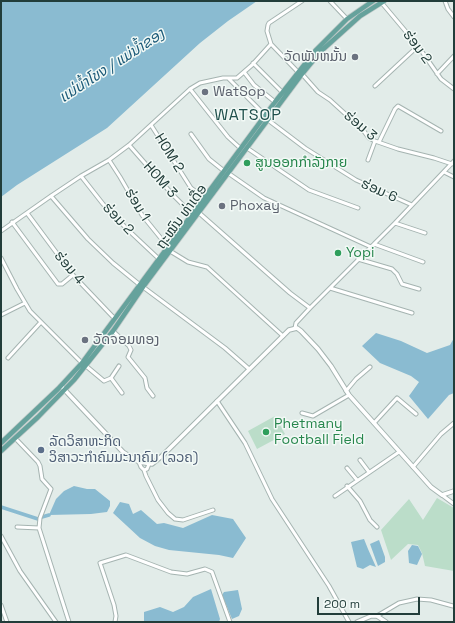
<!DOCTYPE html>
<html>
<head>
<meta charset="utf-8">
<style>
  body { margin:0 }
  #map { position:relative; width:455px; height:623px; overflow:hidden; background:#e2ece9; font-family:"Space Grotesk",sans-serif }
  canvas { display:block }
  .frame { position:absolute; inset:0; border:2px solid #223d3a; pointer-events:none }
  .scale { position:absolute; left:317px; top:597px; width:103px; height:18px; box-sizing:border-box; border:2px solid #223d3a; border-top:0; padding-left:5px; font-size:12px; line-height:14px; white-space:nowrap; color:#223d3a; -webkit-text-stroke:3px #f2f9f6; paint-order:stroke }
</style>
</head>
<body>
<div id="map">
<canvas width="455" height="623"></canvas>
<div class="frame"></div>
<div class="scale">200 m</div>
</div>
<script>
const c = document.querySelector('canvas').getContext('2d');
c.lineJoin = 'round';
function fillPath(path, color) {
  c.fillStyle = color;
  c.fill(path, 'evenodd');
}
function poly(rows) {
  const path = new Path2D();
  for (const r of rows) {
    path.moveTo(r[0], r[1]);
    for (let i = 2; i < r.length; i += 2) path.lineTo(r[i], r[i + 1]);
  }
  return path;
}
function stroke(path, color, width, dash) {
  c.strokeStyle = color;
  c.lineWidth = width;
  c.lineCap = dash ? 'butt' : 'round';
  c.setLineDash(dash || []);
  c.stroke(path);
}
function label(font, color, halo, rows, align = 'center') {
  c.font = font + ' "Space Grotesk","Noto Sans Lao","Noto Sans Thai",sans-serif';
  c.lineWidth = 3;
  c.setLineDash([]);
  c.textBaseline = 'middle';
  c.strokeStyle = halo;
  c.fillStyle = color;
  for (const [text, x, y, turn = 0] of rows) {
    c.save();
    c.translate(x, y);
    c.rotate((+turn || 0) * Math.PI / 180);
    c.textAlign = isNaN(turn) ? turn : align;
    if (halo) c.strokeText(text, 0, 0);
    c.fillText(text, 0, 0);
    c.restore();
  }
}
fillPath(poly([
  [275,416,285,434,257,449,248,431],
  [437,498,454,508,454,571,425,566,422,553,418,545,408,544,391,560,381,530,409,499,423,520]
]), '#bbddc9');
fillPath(poly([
  [1,1,257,1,228,21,200,43,107,128,17,185,1,197],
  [376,333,401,341,427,353,450,345,454,338,454,393,449,395,428,419,409,396,419,382,411,376,380,363,362,346],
  [74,486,87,489,95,489,110,501,110,506,107,512,91,514,49,515,56,499,64,491],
  [120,502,129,504,133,514,141,510,157,524,164,523,183,528,212,515,233,519,246,538,233,558,219,555,169,550,155,546,140,538,113,513],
  [364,539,368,549,376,567,370,565,363,569,357,567,351,542],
  [379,540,385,557,385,562,378,566,370,544],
  [412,545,418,546,422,554,417,565,409,563,408,551],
  [211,589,220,619,219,622,144,622,144,612,160,607,173,612,184,607,193,597],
  [238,590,242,609,239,616,232,619,222,595,224,592]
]), '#8abbd1');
stroke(poly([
  [1,507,38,519],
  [42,517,49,515]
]), '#8abbd1', 3.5);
const minor = poly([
  [330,1,347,19],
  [445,1,448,9,454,17],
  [381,2,418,46,441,79,454,89],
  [271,44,298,72],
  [253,63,282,92],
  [244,72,254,85,275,102],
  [302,74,318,92,330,100,363,130,369,138,375,141,398,149,434,158,452,164],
  [437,74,454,56],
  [229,79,265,115,268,120,305,148,356,180,412,205],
  [375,86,418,46],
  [190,89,228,137,240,148],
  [151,125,191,188,204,198],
  [191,134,209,159,224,171],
  [379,142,395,109,398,106,441,131],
  [129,145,172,194,192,214],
  [247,148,309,190,358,208],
  [109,160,120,177,142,215,168,247],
  [368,160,375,141],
  [444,172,454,177],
  [228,173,264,198,371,247],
  [81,176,103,204,126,228,159,259],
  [51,196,88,239,113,263,140,285],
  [198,212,290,293,310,308],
  [27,213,73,275,115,319],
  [12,222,58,284,62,284,73,275],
  [395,223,425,233],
  [1,231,51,196,81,176,109,160,129,145,190,89,200,83,223,78,237,78,252,65,271,44,267,31,268,25,269,23,302,1],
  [374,244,423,262],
  [170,251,188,262,207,267,283,336],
  [1,258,17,289,30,311,82,363],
  [358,259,392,269,397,274,402,284,419,289],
  [143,287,225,348,249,369],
  [330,288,412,313],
  [1,315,25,303],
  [295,328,296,323,310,308,395,223,454,161],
  [113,331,129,346,131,350,128,357,145,378,147,388,153,396],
  [8,358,41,322],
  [86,366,104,381,111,378,119,366],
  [111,378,122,393],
  [346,391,356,379,370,367],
  [217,401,245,443,272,499,329,586,349,622],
  [302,413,313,416,349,395],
  [374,423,397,398,416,414],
  [15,438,38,462,40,466,42,479,51,489,40,518,39,528,69,622],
  [360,460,369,472],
  [139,462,141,467,144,470,147,469,149,464],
  [413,467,441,434,454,423],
  [347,468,357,480],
  [144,470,146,476,158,500,168,513,175,519,183,520,213,510],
  [347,486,360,501,370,520,377,527],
  [442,495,454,504],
  [335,496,399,452],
  [17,527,39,528],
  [1,536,20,571,56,622],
  [1,605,7,622],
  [377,616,399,603,417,599,431,600,453,606],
  [115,622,116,616,114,605,100,563,126,555,171,572,187,574,205,569,212,572,230,622]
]);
const tertiary = poly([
  [61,386,123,452,139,462,152,464,162,456,289,330,297,328,301,331,318,349,331,366,349,395,431,487,442,495,454,491],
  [357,622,371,616,377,616,386,622]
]);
const primary = poly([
  [1,443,58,389,82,363,275,102,316,50,347,19,373,1],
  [1,451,38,417,74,380,113,331,143,287,302,74,320,52,360,16,384,1]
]);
stroke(minor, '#a5b4b1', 5);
stroke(tertiary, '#a5b4b1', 5.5);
stroke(primary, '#c1c9c8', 6);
stroke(minor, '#fff', 3);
stroke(tertiary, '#fff', 3.5);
stroke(primary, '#66a29c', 4.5);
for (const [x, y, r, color] of [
  [355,57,4,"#6b7280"],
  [205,92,4,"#6b7280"],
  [247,163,4,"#2e9e5b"],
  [222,206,4,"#6b7280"],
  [338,253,4,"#2e9e5b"],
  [85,340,4,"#6b7280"],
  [266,432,4,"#2e9e5b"],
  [41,450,4,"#5c6f8a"]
]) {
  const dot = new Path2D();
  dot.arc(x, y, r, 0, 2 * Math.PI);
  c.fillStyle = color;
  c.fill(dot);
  stroke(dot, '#f2f9f6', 1.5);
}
label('14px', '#223d3a', '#f2f9f6', [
  ["ຮ່ອມ 2",417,47,53],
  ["ຮ່ອມ 3",360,126,40],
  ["HOM 2",169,153,58],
  ["HOM 3",160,180,48],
  ["ຮ່ອມ 6",379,191,24],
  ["ຮ່ອມ 1",137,205,58],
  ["ຖະໝົນ ທ່າເດື່ອ",182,217,-54],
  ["ຮ່ອມ 2",118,219,46],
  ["ຮ່ອມ 4",69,268,50]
]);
label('14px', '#5b616d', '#f2f9f6', [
  ["ວັດພັນຫມັ້ນ",347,57,"right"],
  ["WatSop",213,92],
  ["Phoxay",230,206],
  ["ວັດຈອມທອງ",93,340]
], 'left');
label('14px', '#27864d', '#f2f9f6', [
  ["ສູນອອກກຳລັງກາຍ",255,163],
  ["Yopi",346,253],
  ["Phetmany",274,424],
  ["Football Field",274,440]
], 'left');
label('14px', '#4e5e75', '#f2f9f6', [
  ["ລັດວິສາຫະກິດ",49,442],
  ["ວິສາວະກຳຄົມມະນາຄົມ (ລວຄ)",49,458]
], 'left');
label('italic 15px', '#1c5b79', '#f2f9f6', [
  ["แม่น้ำโขง / ແມ່ນ້ຳຂອງ",112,66,-33]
]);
c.letterSpacing = '1px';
label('16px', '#1e4f4b', '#f2f9f6', [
  ["WATSOP",248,116]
]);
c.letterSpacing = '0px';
</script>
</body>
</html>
